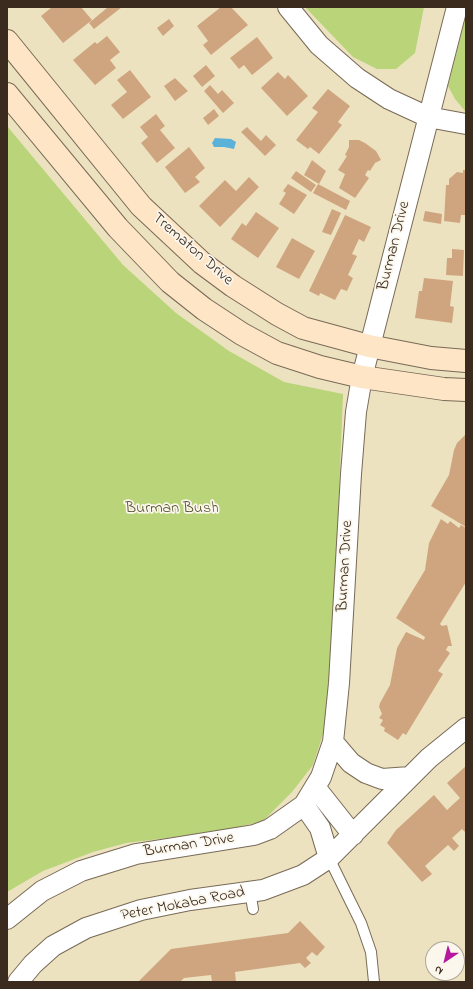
<!DOCTYPE html>
<html>
<head>
<meta charset="utf-8">
<style>
  body { margin:0 }
  #map { position:relative; width:473px; height:989px; overflow:hidden; background:#ece2c0; font-family:"Indie Flower",sans-serif }
  canvas { display:block }
  .frame { position:absolute; inset:0; border:8px solid #3b2a1e; pointer-events:none }
  .north { position:absolute; left:425px; top:941px; width:40px; height:40px; box-sizing:border-box; background:#fbf7ec; border:1px solid #aea59a; border-radius:50%; rotate:215deg; font-size:11px; font-weight:700; line-height:16px; text-align:center; color:#3b2a1e }
  .north::after { content:''; display:block; margin:auto; width:14px; height:18px; background:#b5179e; clip-path:polygon(50% 0,100% 100%,50% 72%,0 100%) }
</style>
</head>
<body>
<div id="map">
<canvas width="473" height="989"></canvas>
<div class="frame"></div>
<div class="north">N</div>
</div>
<script>
const c = document.querySelector('canvas').getContext('2d');
c.lineJoin = 'round';
function fillPath(path, color) {
  c.fillStyle = color;
  c.fill(path, 'evenodd');
}
function poly(rows) {
  const path = new Path2D();
  for (const r of rows) {
    path.moveTo(r[0], r[1]);
    for (let i = 2; i < r.length; i += 2) path.lineTo(r[i], r[i + 1]);
  }
  return path;
}
function stroke(path, color, width, dash) {
  c.strokeStyle = color;
  c.lineWidth = width;
  c.lineCap = dash ? 'butt' : 'round';
  c.setLineDash(dash || []);
  c.stroke(path);
}
function label(font, color, halo, rows, align = 'center') {
  c.font = font + ' "Indie Flower",sans-serif';
  c.lineWidth = 3.5;
  c.setLineDash([]);
  c.textBaseline = 'middle';
  c.strokeStyle = halo;
  c.fillStyle = color;
  for (const [text, x, y, turn = 0] of rows) {
    c.save();
    c.translate(x, y);
    c.rotate((+turn || 0) * Math.PI / 180);
    c.textAlign = isNaN(turn) ? turn : align;
    if (halo) c.strokeText(text, 0, 0);
    c.fillText(text, 0, 0);
    c.restore();
  }
}
fillPath(poly([
  [305,7,424,7,415,53,396,69,377,69,353,57],
  [466,15,466,112,455,99,448,86],
  [7,126,123,265,176,313,229,351,284,382,343,394,332,666,325,728,313,765,292,792,263,821,217,832,126,843,93,852,43,871,7,892]
]), '#b9d479');
fillPath(poly([
  [215,138,231,139,236,142,234,149,224,147,214,147,212,143]
]), '#5bb2d8');
fillPath(poly([
  [52,7,81,7,92,20,63,43,41,16],
  [108,7,122,7,94,29,89,23],
  [221,7,231,7,248,25,211,55,203,45,208,41,197,26],
  [169,19,174,26,163,36,157,28],
  [107,36,120,52,110,60,116,68,95,85,73,60,95,42,97,44],
  [257,37,273,58,252,75,244,65,239,69,230,58],
  [206,65,215,76,202,87,193,76],
  [130,70,151,97,123,119,111,105,127,92,117,80],
  [278,72,285,79,288,75,308,96,287,116,261,88],
  [175,78,188,91,175,101,164,86],
  [210,85,218,94,222,90,234,103,223,113,204,91],
  [328,89,350,106,338,122,342,125,319,154,310,147,308,149,296,140,318,112,312,108],
  [214,109,219,116,208,125,203,118],
  [156,114,165,126,160,130,175,148,157,163,141,143,148,137,140,127],
  [247,127,261,141,266,135,276,145,265,156,241,132],
  [349,140,359,140,365,143,376,151,381,160,375,163,370,171,368,170,365,175,369,178,355,198,339,188,345,174,338,170,347,156,345,155,349,147],
  [189,147,205,168,195,177,200,182,185,193,165,167],
  [312,160,326,171,319,184,304,175],
  [463,170,466,170,466,215,461,215,460,223,444,221,446,185,449,185,449,179,457,172,463,173],
  [296,171,316,185,311,192,291,178],
  [249,177,259,187,220,227,199,206,225,180,236,191],
  [288,184,307,195,294,214,279,204,286,193,283,191],
  [318,184,350,201,346,210,313,193],
  [332,209,341,213,331,235,322,232],
  [425,211,442,214,441,224,423,221],
  [256,212,279,228,258,258,231,239,242,223,246,226],
  [345,215,371,227,364,242,359,239,352,254,357,256,348,275,353,278,347,291,341,289,335,300,320,293,319,296,309,291],
  [292,238,315,251,299,279,276,267],
  [452,249,464,250,463,276,446,275,447,258,452,258],
  [424,278,453,281,450,306,454,307,452,323,415,318,419,291,422,291],
  [466,434,466,527,431,506,449,475,454,450,457,443],
  [441,519,448,524,450,521,459,528,461,525,466,528,466,582,440,624,442,626,447,625,452,646,448,646,446,650,450,653,438,671,443,674,406,735,403,733,398,740,384,731,385,728,380,725,383,720,379,718,382,714,379,707,380,703,390,685,397,648,406,632,424,640,425,637,396,618,425,570,429,543],
  [466,766,466,833,462,829,452,838,459,846,454,851,448,845,425,866,432,874,422,882,387,843,396,830,434,795,447,810,460,798,447,783],
  [300,921,325,947,317,956,312,952,306,958,311,963,305,968,300,963,235,972,236,982,212,982,211,975,184,978,180,982,138,982,171,949,288,933]
]), '#cfa57f');
const lane = poly([
  [329,858,361,923,371,952,374,982],
  [250,891,253,909]
]);
const street = poly([
  [288,7,319,45,357,78,389,99,428,117,466,124],
  [333,742,351,763,366,773,382,779,410,777],
  [315,787,353,835],
  [304,805,320,828,329,858],
  [7,919,42,891,81,871,136,854,254,835,270,829,304,805,321,777,333,742,339,683,351,474,356,412,362,377,457,7],
  [18,982,33,964,53,946,86,928,141,910,190,900,263,890,303,875,329,858,429,758,466,728]
]);
const secondary = poly([
  [7,41,141,206,202,263,233,286,277,314,303,328,369,346,431,358,466,361],
  [7,94,118,228,170,282,204,309,242,334,277,353,320,367,362,377,444,389,466,390]
]);
stroke(lane, '#796a57', 12);
stroke(street, '#796a57', 22);
stroke(secondary, '#796a57', 24);
stroke(lane, '#fff', 10);
stroke(street, '#fff', 20);
stroke(secondary, '#fee5c5', 22);
label('16px', '#3b2a1e', '#fbf7ec', [
  ["Burman Drive",395,246,-76],
  ["Trematon Drive",192,250,41],
  ["Burman Drive",346,566,-87],
  ["Burman Drive",189,846,-9],
  ["Peter Mokaba Road",183,905,-11]
]);
label('16px', '#5a5435', '#fbf7ec', [
  ["Burman Bush",172,509]
]);
</script>
</body>
</html>
